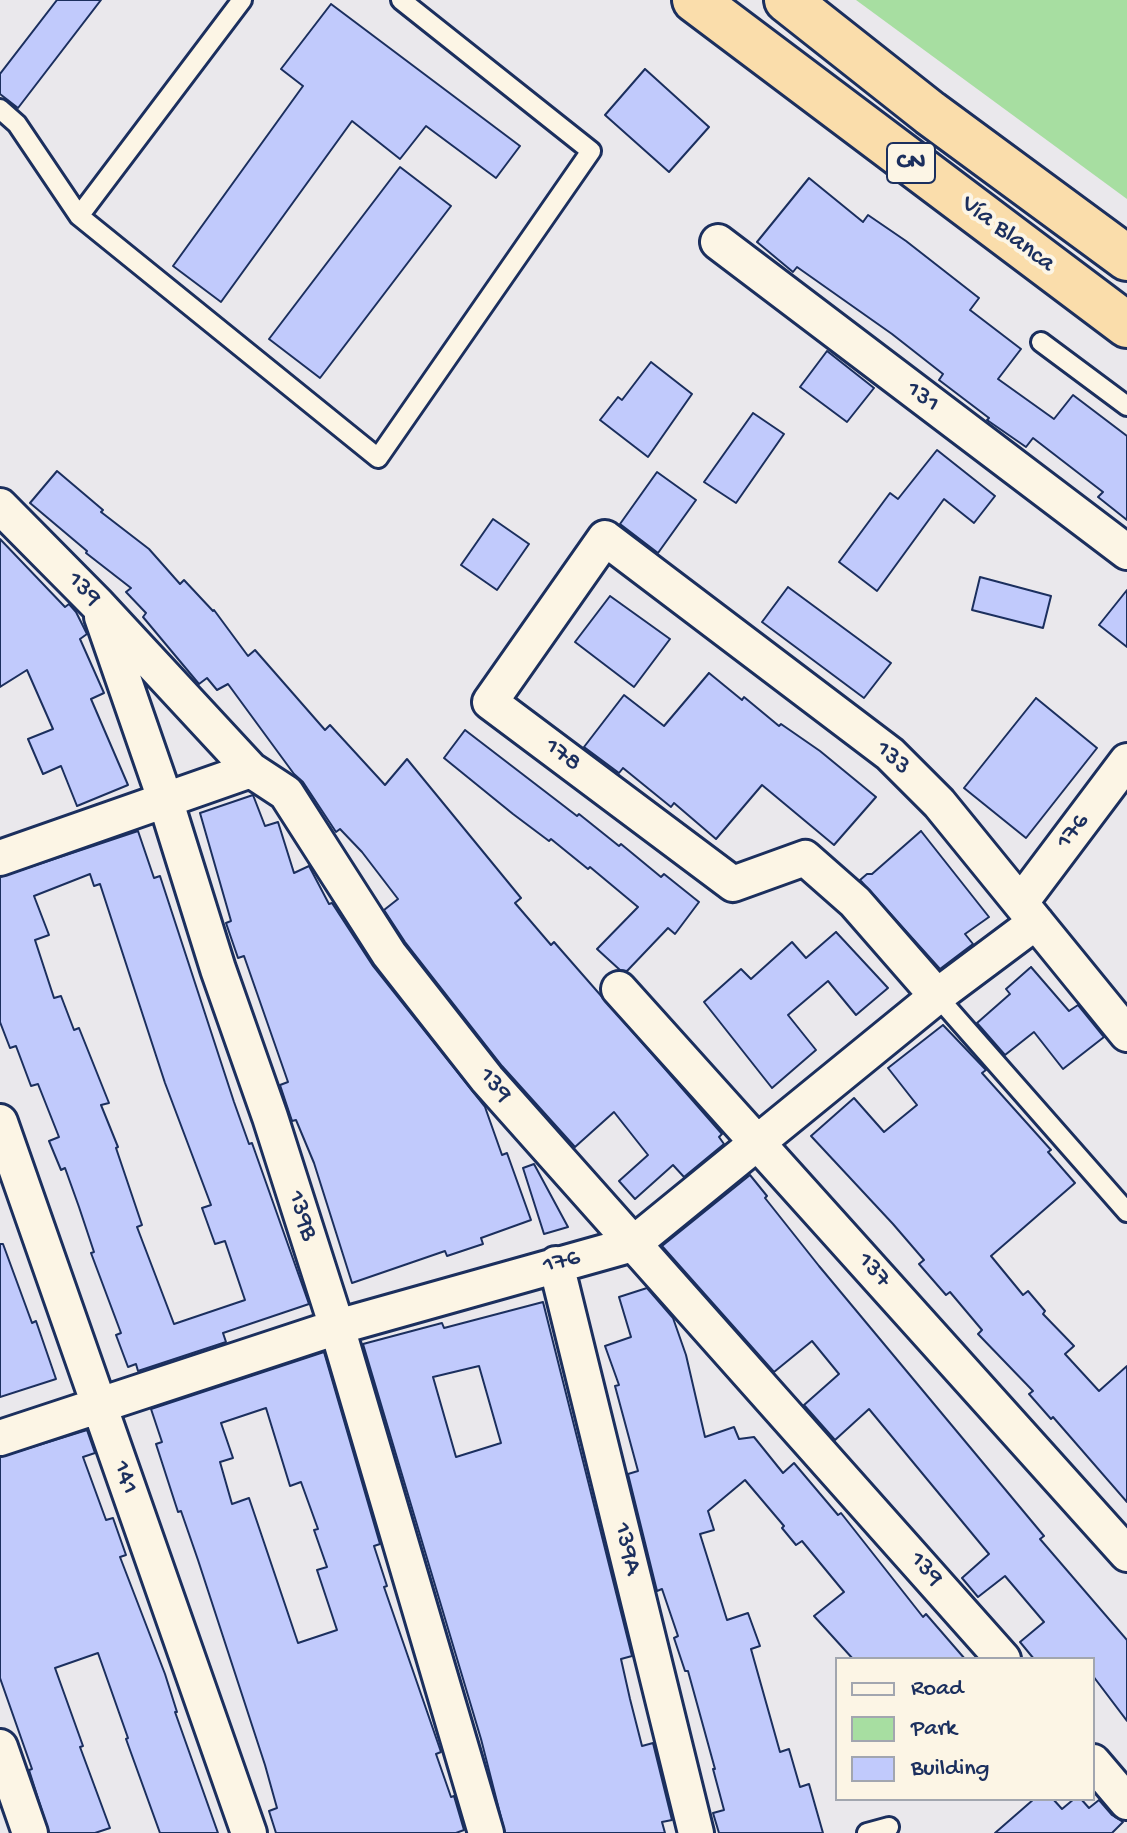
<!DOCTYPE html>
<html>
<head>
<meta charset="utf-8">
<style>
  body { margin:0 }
  #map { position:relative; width:1127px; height:1833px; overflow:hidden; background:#eae8ec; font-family:"Gochi Hand",sans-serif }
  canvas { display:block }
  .legend { position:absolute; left:835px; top:1657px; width:260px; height:144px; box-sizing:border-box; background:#fcf5e5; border:2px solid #a2a6af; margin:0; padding:10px 14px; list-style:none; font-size:24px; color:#1b2f5e }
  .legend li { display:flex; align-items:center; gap:16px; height:40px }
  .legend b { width:40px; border:2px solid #a2a6af }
</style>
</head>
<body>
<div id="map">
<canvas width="1127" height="1833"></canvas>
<ul class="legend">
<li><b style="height:10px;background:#fcf5e5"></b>Road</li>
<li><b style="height:22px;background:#a7dea1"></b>Park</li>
<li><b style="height:22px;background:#c1cafc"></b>Building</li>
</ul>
</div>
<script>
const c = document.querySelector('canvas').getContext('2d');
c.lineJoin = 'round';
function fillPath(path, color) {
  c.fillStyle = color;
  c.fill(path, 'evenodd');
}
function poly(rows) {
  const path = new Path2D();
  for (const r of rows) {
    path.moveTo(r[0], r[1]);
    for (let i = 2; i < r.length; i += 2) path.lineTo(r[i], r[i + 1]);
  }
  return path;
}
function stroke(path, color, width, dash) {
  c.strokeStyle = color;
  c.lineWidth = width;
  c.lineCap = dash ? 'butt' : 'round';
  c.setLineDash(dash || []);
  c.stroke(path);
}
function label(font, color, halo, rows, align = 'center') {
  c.font = font + ' "Gochi Hand",sans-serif';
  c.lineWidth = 8;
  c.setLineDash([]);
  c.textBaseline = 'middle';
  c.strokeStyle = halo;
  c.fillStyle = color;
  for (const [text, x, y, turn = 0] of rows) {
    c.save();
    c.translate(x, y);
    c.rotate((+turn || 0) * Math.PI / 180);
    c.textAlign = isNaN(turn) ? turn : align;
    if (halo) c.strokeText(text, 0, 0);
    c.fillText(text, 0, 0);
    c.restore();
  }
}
fillPath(poly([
  [856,0,1127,0,1127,199]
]), '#a7dea1');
const building = poly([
  [57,0,101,0,18,108,0,94,0,74,57,0],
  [331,4,520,146,496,178,426,126,400,159,352,121,221,302,173,266,303,86,281,69,331,4],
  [645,69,709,127,669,172,605,115,645,69],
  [400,167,451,206,320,378,269,339,400,167],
  [809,178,863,222,868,215,906,241,979,298,970,310,1021,349,998,379,1054,419,1073,395,1127,436,1127,520,1098,497,1103,492,1033,438,1026,447,987,420,989,418,939,380,943,374,892,334,797,267,793,272,757,242,809,178],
  [827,351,874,388,847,422,800,387,827,351],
  [651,362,692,394,648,457,600,420,618,397,622,400,651,362],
  [753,413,784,434,736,503,704,482,753,413],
  [937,450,995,496,974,523,944,499,877,591,839,562,890,493,898,499,937,450],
  [57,471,103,510,101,512,149,549,180,584,184,580,213,611,214,610,248,656,255,650,325,730,330,725,385,785,407,759,521,898,515,903,551,945,554,942,722,1134,719,1137,724,1144,684,1177,673,1165,635,1199,619,1181,648,1155,614,1112,575,1147,502,1066,405,942,384,910,398,899,362,852,340,829,336,832,303,782,294,774,228,684,217,690,207,678,199,684,143,617,146,613,126,592,131,588,86,553,87,551,30,503,57,471],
  [657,472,696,500,658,553,620,524,657,472],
  [493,519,529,544,497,590,461,565,493,519],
  [0,539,65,607,69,604,76,612,87,634,80,639,104,693,91,699,128,785,77,806,61,766,43,774,28,739,53,729,27,670,0,687,0,539],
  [980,577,1051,596,1043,628,972,610,980,577],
  [788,587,891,663,864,698,762,622,788,587],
  [1127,590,1127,647,1099,625,1127,590],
  [610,596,670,639,634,687,575,642,610,596],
  [709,673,742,700,744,697,779,726,781,724,820,751,876,797,834,845,762,785,716,839,674,803,671,807,623,768,619,773,584,747,624,695,664,726,709,673],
  [1036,698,1097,748,1026,838,964,788,1036,698],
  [465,730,577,816,579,814,619,846,621,844,661,877,664,874,699,902,675,934,668,928,627,971,620,970,597,949,638,907,590,867,588,869,551,839,549,841,513,814,444,758,465,730],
  [253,795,265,826,278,822,294,873,309,866,329,904,332,903,373,966,485,1107,502,1155,507,1153,531,1220,481,1238,483,1244,447,1256,445,1251,352,1283,314,1163,296,1120,292,1121,280,1085,288,1082,244,956,238,958,226,923,231,921,200,813,253,795],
  [138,831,154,878,160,876,234,1102,249,1144,252,1143,309,1304,223,1333,226,1342,138,1371,136,1364,128,1367,116,1335,121,1333,91,1253,94,1252,79,1207,65,1168,61,1170,49,1141,59,1137,38,1084,31,1086,16,1046,10,1048,0,1022,0,877,138,831],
  [90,874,94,886,100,884,165,1083,211,1205,202,1208,215,1244,225,1241,245,1300,174,1324,137,1227,142,1225,116,1148,118,1147,101,1105,109,1103,79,1028,74,1030,61,996,54,998,35,940,49,935,34,896,90,874],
  [921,831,989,917,965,934,973,944,940,969,860,880,867,874,872,874,921,831],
  [836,932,888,988,856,1015,828,981,788,1015,816,1050,772,1088,704,1002,741,969,751,979,792,942,806,958,836,932],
  [1031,967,1069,1011,1078,1005,1104,1037,1063,1069,1034,1032,1005,1055,977,1023,1010,994,1006,989,1031,967],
  [943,1025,986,1070,982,1073,1051,1150,1048,1152,1075,1183,991,1256,1023,1295,1028,1291,1045,1311,1043,1314,1074,1346,1065,1354,1099,1391,1127,1366,1127,1502,1053,1417,1051,1419,1029,1394,1033,1391,978,1334,982,1330,950,1292,946,1295,919,1264,924,1260,893,1224,811,1136,854,1098,884,1132,917,1105,888,1068,943,1025],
  [534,1164,568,1227,544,1234,523,1168,534,1164],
  [750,1175,767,1196,765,1198,819,1266,1044,1536,1040,1539,1127,1640,1127,1721,1093,1676,1093,1659,1034,1659,1020,1642,1044,1622,1005,1576,978,1597,962,1578,989,1554,869,1409,835,1440,804,1405,839,1374,812,1341,774,1372,662,1246,750,1175],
  [0,1244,3,1244,32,1323,36,1321,56,1379,0,1397,0,1244],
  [647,1288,673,1318,686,1355,705,1437,734,1427,739,1439,754,1437,783,1473,794,1463,838,1515,841,1513,923,1617,926,1614,965,1659,853,1659,814,1616,844,1592,802,1541,796,1545,782,1528,784,1526,745,1480,708,1511,714,1530,700,1534,727,1620,748,1613,760,1646,751,1649,780,1752,789,1749,800,1787,809,1784,823,1833,719,1833,713,1813,724,1810,713,1769,715,1769,688,1671,685,1671,674,1638,678,1636,662,1589,657,1591,628,1474,638,1471,615,1386,619,1385,605,1346,631,1337,619,1297,647,1288],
  [543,1302,632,1656,621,1659,630,1699,642,1746,653,1743,672,1820,662,1822,665,1833,505,1833,481,1739,363,1344,442,1323,444,1328,543,1302],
  [479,1366,501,1443,456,1457,433,1377,479,1366],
  [324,1352,380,1544,374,1546,387,1586,384,1587,441,1752,436,1754,451,1797,454,1796,464,1830,456,1833,276,1833,269,1811,277,1808,265,1765,198,1560,181,1511,178,1512,156,1444,162,1442,151,1409,324,1352],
  [266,1408,290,1486,301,1482,318,1529,314,1530,327,1567,317,1570,337,1630,298,1643,249,1498,232,1504,220,1462,233,1458,221,1423,266,1408],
  [87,1430,95,1453,83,1457,106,1520,113,1518,126,1555,120,1557,165,1674,177,1712,175,1712,218,1833,160,1833,126,1739,128,1738,98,1653,55,1668,83,1746,80,1747,110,1828,95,1833,49,1833,29,1770,32,1769,0,1678,0,1457,87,1430],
  [1034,1799,1053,1799,1062,1809,1074,1799,1081,1799,1089,1808,1099,1800,1112,1815,1123,1822,1112,1833,995,1833,1034,1799]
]);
fillPath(building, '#c1cafc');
stroke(building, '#1b2f5e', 2);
const lane = poly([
  [0,109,17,124,79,216,378,458,591,151,401,0],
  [79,216,242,0],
  [1041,342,1127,406],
  [937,996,1127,1212],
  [867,1833,889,1827]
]);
const street = poly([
  [718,242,1127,552],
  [0,506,98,605,251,770,286,793,389,954,487,1079,1003,1659],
  [102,617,165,799,218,969,270,1117,337,1327,486,1833],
  [0,858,251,770],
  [1021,902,1127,761],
  [619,989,1127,1554],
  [937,996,855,902,805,858,733,884,490,702,605,538,890,754,939,803,1127,1034],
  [0,1122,249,1833],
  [556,1264,696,1833],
  [0,1438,337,1327,633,1244,937,996,1036,922],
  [0,1747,30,1833],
  [1093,1762,1127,1802]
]);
const highway = poly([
  [695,0,1127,325],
  [787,0,930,113,1127,258]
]);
stroke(lane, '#1b2f5e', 24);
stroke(street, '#1b2f5e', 40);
stroke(highway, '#1b2f5e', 50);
stroke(lane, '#fcf5e5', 18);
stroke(street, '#fcf5e5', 34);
stroke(highway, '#faddab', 44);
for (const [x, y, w] of [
  [911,163,48]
]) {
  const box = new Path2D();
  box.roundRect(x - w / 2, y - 20, w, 40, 6);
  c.fillStyle = '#fcf5e5';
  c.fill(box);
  stroke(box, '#1b2f5e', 2);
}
label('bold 24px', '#1b2f5e', null, [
  ["CN",911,163]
]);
label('26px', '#1b2f5e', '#fcf5e5', [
  ["Vía Blanca",1007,235,37],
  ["131",922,398,37],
  ["139",83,590,46],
  ["178",562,756,37],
  ["133",892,759,42],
  ["176",1074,832,-53],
  ["139",494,1086,50],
  ["139B",301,1216,72],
  ["176",562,1263,-15],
  ["137",873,1271,48],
  ["141",124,1478,71],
  ["139A",626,1549,76],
  ["139",925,1570,48]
]);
</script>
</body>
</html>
